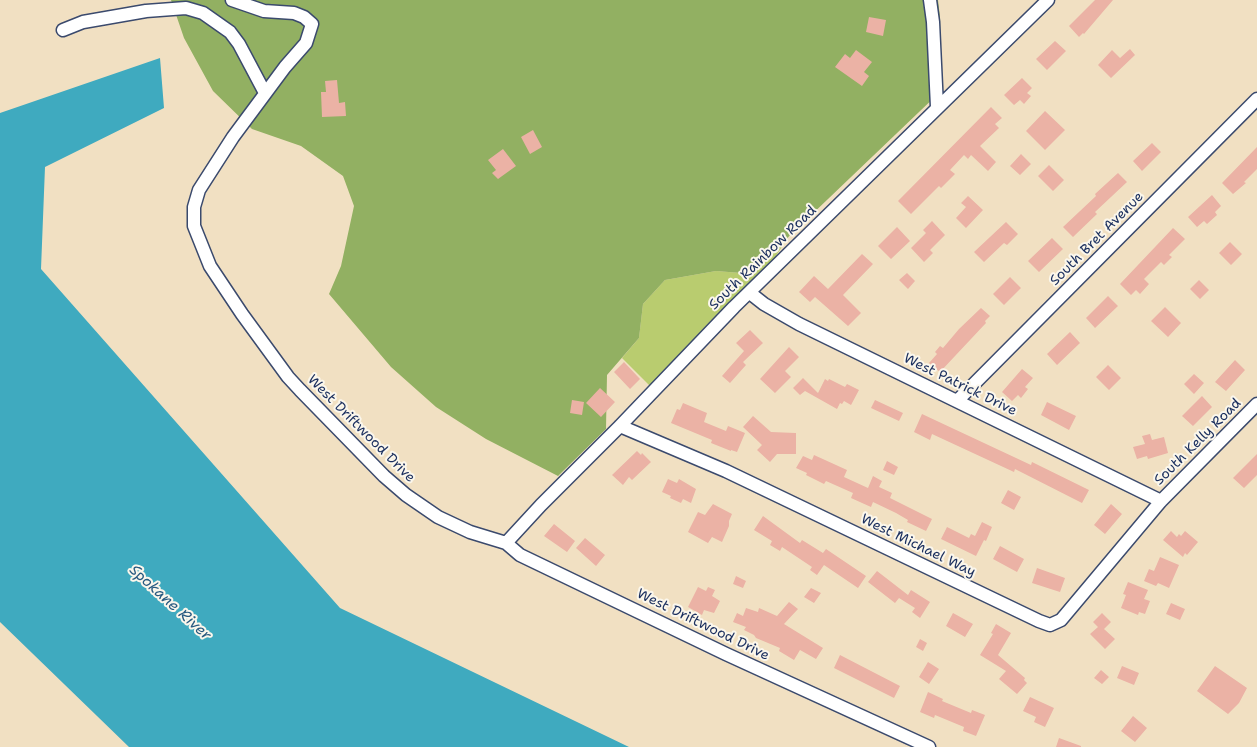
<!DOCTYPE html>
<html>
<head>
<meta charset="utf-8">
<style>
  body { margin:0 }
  canvas { display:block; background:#f1e0c2 }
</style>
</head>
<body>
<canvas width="1257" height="747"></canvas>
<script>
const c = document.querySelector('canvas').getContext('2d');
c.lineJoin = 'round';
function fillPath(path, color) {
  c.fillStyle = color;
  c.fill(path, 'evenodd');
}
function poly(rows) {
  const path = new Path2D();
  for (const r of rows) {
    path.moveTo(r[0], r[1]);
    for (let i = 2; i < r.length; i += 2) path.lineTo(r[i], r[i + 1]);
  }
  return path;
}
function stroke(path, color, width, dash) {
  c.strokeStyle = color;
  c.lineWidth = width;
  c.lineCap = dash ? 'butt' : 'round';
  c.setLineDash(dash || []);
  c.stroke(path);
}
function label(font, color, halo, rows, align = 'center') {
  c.font = font + ' "Shantell Sans",sans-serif';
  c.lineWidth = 4;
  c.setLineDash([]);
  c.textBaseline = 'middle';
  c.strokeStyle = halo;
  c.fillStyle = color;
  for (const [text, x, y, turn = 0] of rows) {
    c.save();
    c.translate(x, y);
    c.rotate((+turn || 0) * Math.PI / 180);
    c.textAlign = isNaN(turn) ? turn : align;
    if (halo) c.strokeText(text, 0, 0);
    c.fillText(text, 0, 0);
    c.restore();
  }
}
fillPath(poly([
  [789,236,770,265,739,293,650,386,622,358,639,338,643,304,665,280,716,271,741,273,760,264]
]), '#b9cc6f');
fillPath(poly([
  [171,0,938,0,940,17,941,91,760,264,741,273,716,271,665,280,643,304,639,338,607,375,606,429,558,476,486,439,436,407,391,367,329,294,341,266,354,206,343,176,301,146,252,129,213,91,184,38]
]), '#92b062');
fillPath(poly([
  [160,58,164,108,45,167,41,269,340,608,629,747,129,747,0,622,0,113]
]), '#3faabf');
fillPath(poly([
  [1095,0,1113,0,1084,34,1083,33,1079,37,1069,26],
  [869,17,886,20,883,36,866,32],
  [1055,41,1066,51,1047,70,1036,59],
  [1130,49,1135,55,1111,78,1098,65,1112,50,1120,58],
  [856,50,872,62,864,72,869,76,862,86,835,67,845,54,850,58],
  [1022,78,1032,88,1027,93,1031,96,1024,104,1020,100,1014,105,1004,95],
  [337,80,339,103,345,102,346,116,322,117,321,92,326,92,325,81],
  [991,107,1002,118,995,124,999,128,980,146,996,162,988,171,971,155,968,159,964,155,950,170,955,174,941,188,939,186,911,214,898,201],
  [1045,111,1065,130,1045,150,1026,131],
  [533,130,542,147,530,154,521,137],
  [1152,143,1161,152,1142,171,1133,161],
  [1257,147,1257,169,1244,182,1246,183,1233,194,1222,183],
  [503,149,516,166,498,179,492,173,496,170,488,160],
  [1021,154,1031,164,1020,175,1010,166],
  [1049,165,1064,180,1053,191,1038,176],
  [1118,173,1127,182,1095,212,1097,214,1073,237,1063,227,1096,196,1095,194],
  [1212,195,1221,206,1215,212,1217,215,1207,224,1204,221,1197,227,1188,217],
  [968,196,983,210,966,228,956,218,966,207,961,203],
  [932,221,945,235,930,250,933,253,924,262,911,248,926,233,923,230],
  [1006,222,1018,234,1007,245,1004,243,984,262,974,252],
  [897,227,910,241,891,259,878,246],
  [1173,228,1185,239,1169,255,1172,257,1164,265,1161,262,1144,279,1149,284,1140,294,1136,290,1131,295,1120,284],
  [1052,238,1063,249,1039,272,1028,261],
  [1230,242,1242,254,1231,265,1219,253],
  [862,254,873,264,843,295,861,313,848,326,815,297,810,302,799,292,814,276,828,289],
  [907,273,915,281,908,289,899,280],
  [1010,277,1021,288,1004,305,993,294],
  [1199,280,1209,290,1200,299,1190,289],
  [1108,296,1118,306,1095,328,1086,318],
  [1165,307,1181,323,1168,337,1151,321],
  [981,308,990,316,985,321,986,323,940,372,929,363,937,354,935,352,940,346,943,348,959,329],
  [750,330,763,343,743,362,746,365,730,383,722,376,744,351,736,343],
  [1070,332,1080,343,1057,365,1047,354],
  [789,347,799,357,785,371,791,377,775,393,760,379],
  [1235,360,1245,370,1226,391,1215,382],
  [624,362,640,379,630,389,614,372],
  [1108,365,1121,378,1109,390,1096,377],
  [1022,369,1033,378,1025,387,1028,389,1021,398,1018,395,1012,401,1002,392],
  [1194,374,1204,383,1194,394,1184,384],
  [803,378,818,393,825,379,828,381,829,379,845,387,847,384,859,390,851,405,844,401,842,404,840,403,837,409,805,391,800,395,793,388],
  [600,388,615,402,601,417,586,403],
  [1202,396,1212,407,1193,426,1182,416],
  [572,400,584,402,582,415,570,413],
  [875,400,903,413,899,421,871,408],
  [1047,402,1076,416,1069,430,1041,415],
  [683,403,707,413,704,422,726,431,728,426,745,433,737,452,731,450,731,451,711,443,712,440,671,423,677,409,680,410],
  [922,414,1031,465,1032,462,1089,490,1082,503,1015,469,1014,472,932,434,930,440,914,432],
  [753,416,771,432,796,433,796,454,777,454,770,462,757,450,762,445,743,427],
  [1150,434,1152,440,1164,437,1168,453,1148,459,1147,456,1137,459,1133,447,1145,444,1142,436],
  [637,451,641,455,642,453,651,462,632,480,629,477,623,485,612,475],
  [1257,454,1257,475,1244,488,1233,478],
  [814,455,847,470,844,477,868,488,873,476,882,481,879,487,892,493,890,498,932,519,926,531,907,522,908,520,896,513,873,502,871,507,851,498,853,493,826,481,824,484,806,475,807,473,796,468,803,456,812,460],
  [887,461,898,467,894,475,883,470],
  [668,479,677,483,679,479,696,489,691,503,683,499,681,503,670,498,671,496,662,492],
  [1008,490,1021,497,1014,510,1001,503],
  [713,504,732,514,729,521,729,526,722,542,712,537,708,543,688,532,698,512,705,515],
  [1111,504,1122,514,1105,534,1094,525],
  [763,516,800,543,802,540,823,553,826,549,866,576,858,588,824,565,817,575,810,570,812,567,782,547,780,551,770,545,772,541,754,530],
  [982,522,992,527,986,541,984,540,976,556,941,539,947,527,969,538,971,534,975,536],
  [554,524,575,541,567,552,544,536],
  [1171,531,1177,537,1179,534,1181,536,1185,531,1198,542,1187,555,1185,553,1183,557,1163,540],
  [585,538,605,555,596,566,576,548],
  [1000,546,1024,559,1017,572,993,559],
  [1160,557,1179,565,1169,588,1158,583,1156,586,1144,581,1149,569,1154,571],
  [1037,568,1065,578,1060,592,1032,583],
  [877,571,908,595,911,590,930,602,920,618,912,612,915,608,899,598,895,603,868,582],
  [736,576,746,581,743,588,733,584],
  [1128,582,1148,590,1144,599,1150,601,1145,614,1139,612,1138,615,1121,608,1126,595,1123,594],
  [698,587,706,591,708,587,715,590,712,596,720,601,714,613,704,610,702,615,688,607],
  [811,588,821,593,814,603,804,597],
  [789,602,798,609,784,624,823,648,816,659,800,650,794,660,779,651,780,648,756,638,754,635,744,630,746,627,733,622,737,613,743,616,746,608,758,612,759,608,777,616],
  [1171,603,1185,609,1180,620,1166,614],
  [953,613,973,624,965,637,946,626],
  [1102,613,1111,622,1104,629,1115,639,1105,649,1090,634,1098,627,1093,622],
  [996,624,1011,633,998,655,1025,678,1024,680,1027,683,1017,694,999,679,1006,671,980,655,993,634,991,633],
  [920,639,927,643,923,651,916,647],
  [840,655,900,686,894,698,834,668],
  [928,662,939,669,929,684,919,677],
  [1122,666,1139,673,1134,685,1117,678],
  [1215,666,1247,688,1239,703,1228,714,1197,691],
  [1101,670,1109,677,1102,684,1094,678],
  [928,692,943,699,942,701,971,713,972,710,985,715,976,736,963,731,964,727,935,715,934,718,920,712],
  [1030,697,1054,708,1045,727,1034,722,1036,717,1023,711],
  [1133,716,1147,728,1135,742,1121,731],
  [1059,738,1081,746,1081,747,1056,747]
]), '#ebb2a5');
const street = poly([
  [232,0,264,11,294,13,304,17,312,24,306,43,285,67,233,137,199,190,194,207,194,226,210,266,242,314,288,377,300,390,384,476,406,495,438,517,470,532,506,543,520,555,726,654,929,747],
  [930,0,933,22,937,107],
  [63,30,83,22,146,11,186,8,203,13,230,32,239,44,265,93],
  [750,293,764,304,799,324,1161,501],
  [958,400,1257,99],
  [620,426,726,471,1039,621,1050,625,1061,620,1161,501,1257,404],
  [506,543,541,505,620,426,734,307,1048,0]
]);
stroke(street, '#3b4a6d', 15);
stroke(street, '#fff', 12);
label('14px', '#1b2f5e', '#fbf7ec', [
  ["South Bret Avenue",1097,239,-45],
  ["South Rainbow Road",763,258,-44],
  ["West Patrick Drive",960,385,26],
  ["West Driftwood Drive",361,429,45],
  ["South Kelly Road",1198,442,-45],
  ["West Michael Way",918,546,26],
  ["West Driftwood Drive",703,625,26]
]);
label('italic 15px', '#285a80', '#fbf7ec', [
  ["Spokane River",170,603,42]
]);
</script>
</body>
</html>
